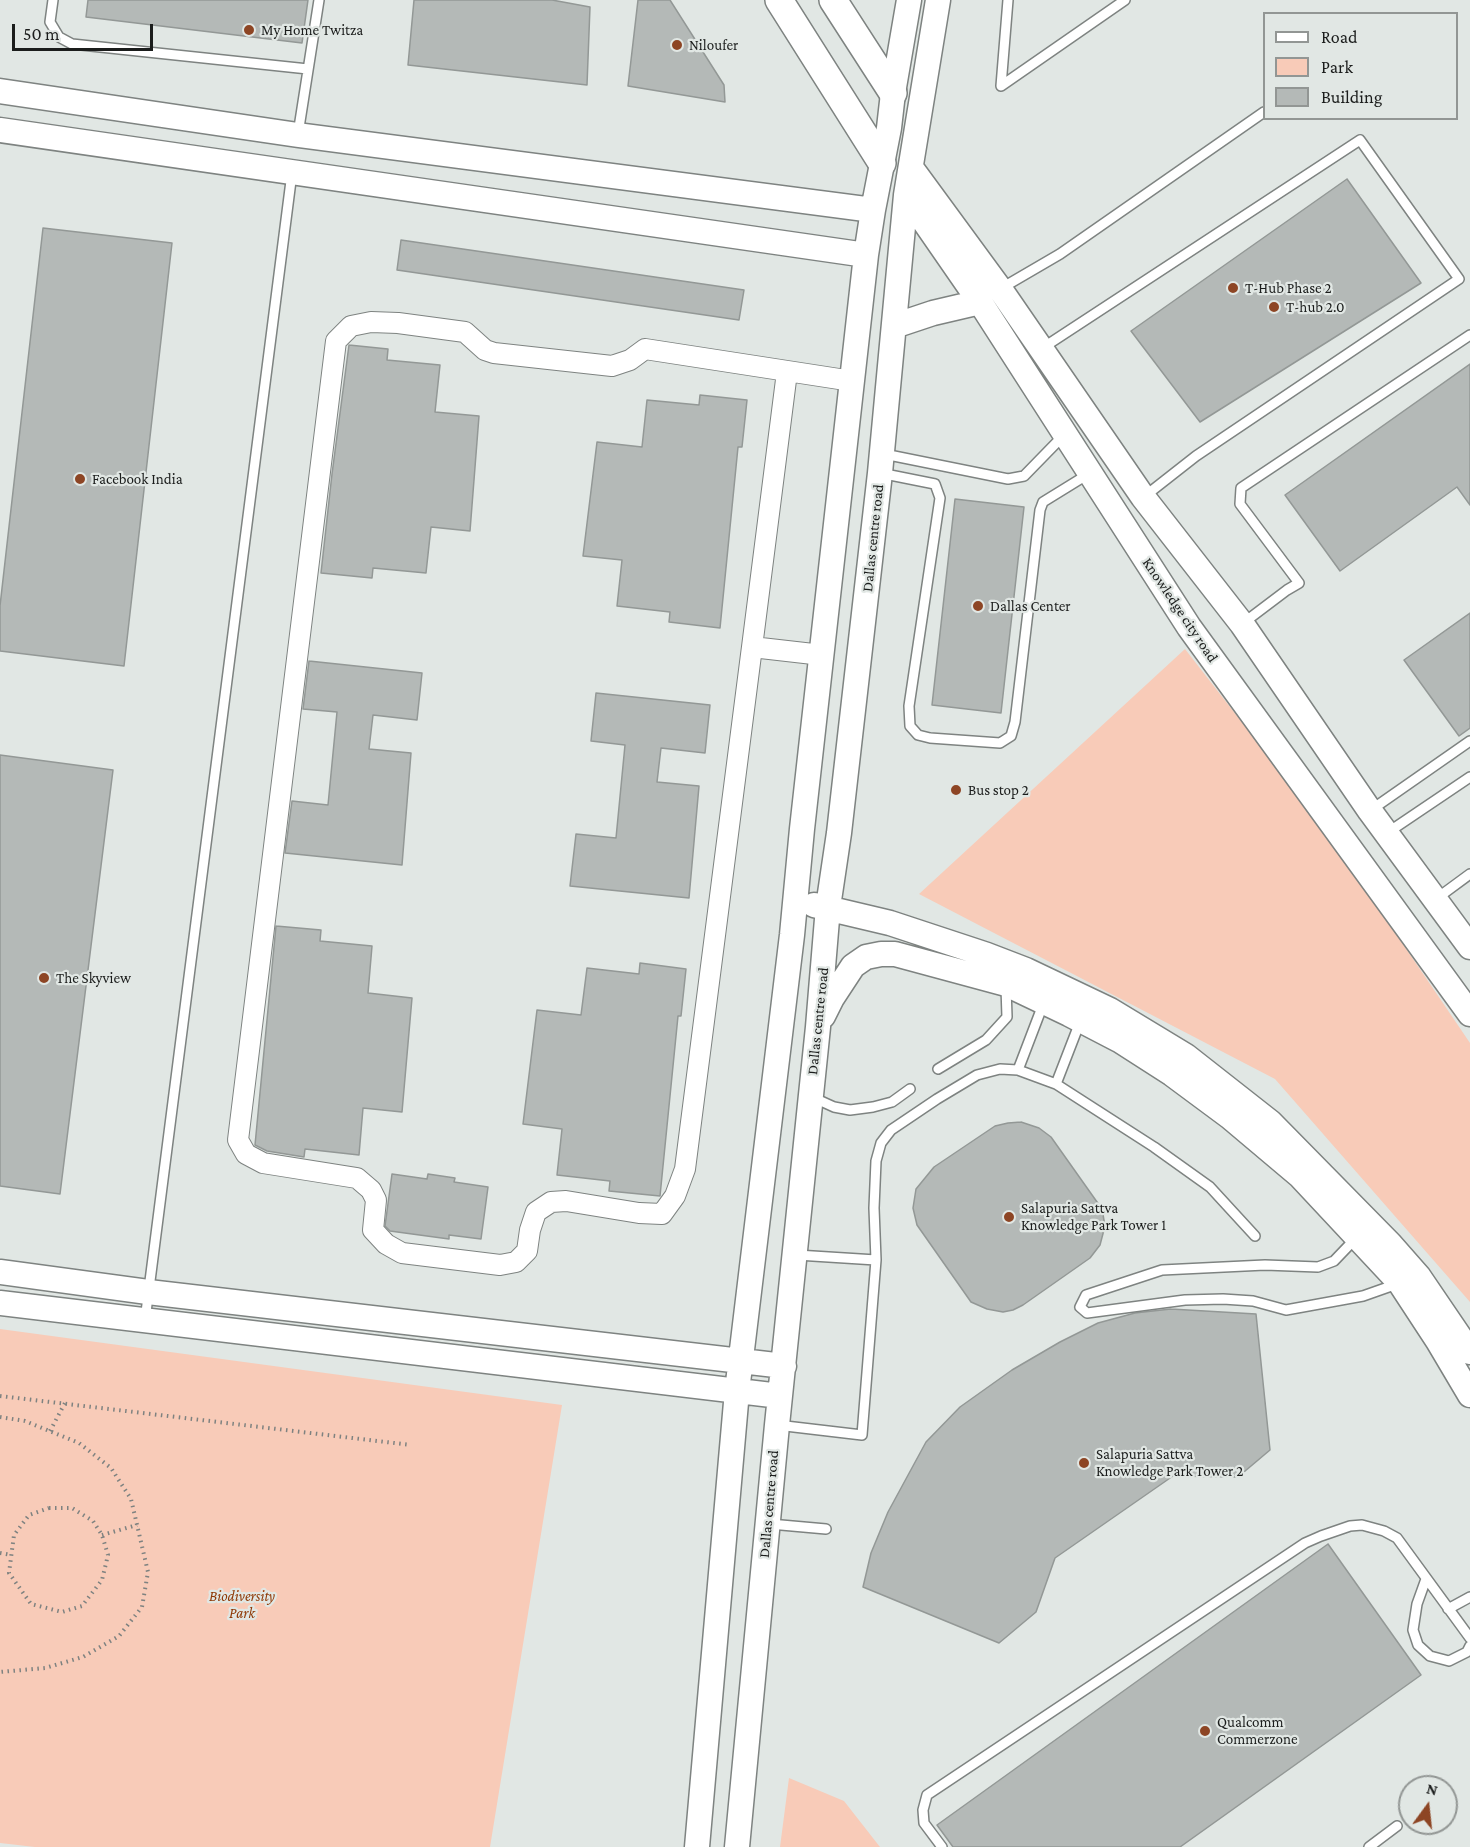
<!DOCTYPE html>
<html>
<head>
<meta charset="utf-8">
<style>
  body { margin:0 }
  #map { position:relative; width:1470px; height:1847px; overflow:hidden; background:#e1e7e4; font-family:"Crimson Pro",serif }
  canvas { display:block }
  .legend { position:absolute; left:1263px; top:12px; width:195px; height:108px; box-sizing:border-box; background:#e1e7e4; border:2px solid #929694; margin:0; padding:8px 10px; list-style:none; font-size:18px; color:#1b1d1c }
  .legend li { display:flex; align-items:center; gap:12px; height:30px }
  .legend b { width:30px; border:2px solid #929694 }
  .north { position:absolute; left:1398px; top:1775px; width:60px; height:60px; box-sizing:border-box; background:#e1e7e4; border:2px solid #929694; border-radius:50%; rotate:15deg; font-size:16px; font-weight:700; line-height:24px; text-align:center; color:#1b1d1c }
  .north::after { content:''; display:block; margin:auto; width:21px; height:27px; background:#8d4524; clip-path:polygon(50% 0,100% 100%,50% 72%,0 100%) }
  .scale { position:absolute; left:12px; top:24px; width:141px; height:27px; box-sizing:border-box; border:3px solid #1b1d1c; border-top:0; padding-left:8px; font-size:18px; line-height:21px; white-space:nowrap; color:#1b1d1c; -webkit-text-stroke:4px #e1e7e4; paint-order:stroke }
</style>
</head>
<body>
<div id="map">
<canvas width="1470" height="1847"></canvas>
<ul class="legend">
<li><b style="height:8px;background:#fff"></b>Road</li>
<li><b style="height:16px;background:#f8cbb8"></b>Park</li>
<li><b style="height:16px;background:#b4b9b7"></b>Building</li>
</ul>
<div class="north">N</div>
<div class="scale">50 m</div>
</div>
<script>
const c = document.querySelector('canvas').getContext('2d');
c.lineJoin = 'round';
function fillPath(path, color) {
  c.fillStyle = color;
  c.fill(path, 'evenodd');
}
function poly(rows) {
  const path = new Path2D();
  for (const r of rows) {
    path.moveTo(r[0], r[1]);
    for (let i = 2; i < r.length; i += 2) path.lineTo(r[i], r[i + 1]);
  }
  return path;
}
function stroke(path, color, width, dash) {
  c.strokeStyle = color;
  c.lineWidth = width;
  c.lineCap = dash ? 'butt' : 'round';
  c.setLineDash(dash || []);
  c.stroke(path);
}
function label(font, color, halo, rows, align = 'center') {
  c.font = font + ' "Crimson Pro",serif';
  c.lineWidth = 4.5;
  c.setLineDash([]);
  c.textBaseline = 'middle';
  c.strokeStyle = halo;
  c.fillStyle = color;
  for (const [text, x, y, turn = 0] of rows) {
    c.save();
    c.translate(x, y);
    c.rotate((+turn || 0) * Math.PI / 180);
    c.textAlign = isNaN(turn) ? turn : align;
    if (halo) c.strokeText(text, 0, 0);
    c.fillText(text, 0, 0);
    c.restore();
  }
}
fillPath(poly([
  [1185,649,1325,829,1470,1043,1470,1302,1275,1079,919,894],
  [0,1329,562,1405,490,1847,35,1847,0,1843],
  [789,1778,844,1801,880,1847,780,1847]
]), '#f8cbb8');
const building = poly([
  [88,0,308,0,302,43,86,17,88,0],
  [414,0,552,0,590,7,587,85,408,65,414,0],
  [638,0,670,0,724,85,725,102,628,86,638,0],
  [1347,179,1421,283,1200,422,1131,331,1347,179],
  [43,228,172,243,124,666,0,651,0,606,43,228],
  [401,240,744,290,739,320,397,270,401,240],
  [349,345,388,349,387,360,440,365,435,412,479,416,470,531,431,527,426,573,373,568,372,578,321,573,332,474,349,345],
  [1470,364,1470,505,1457,487,1340,571,1285,495,1470,364],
  [700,395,747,400,742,447,738,447,720,628,669,622,670,612,617,606,622,560,583,556,597,442,642,447,647,400,699,405,700,395],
  [955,499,1024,507,1001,713,932,705,955,499],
  [1470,613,1470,728,1459,736,1404,660,1470,613],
  [309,661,422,673,417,720,373,715,369,749,411,753,402,865,285,853,292,801,328,805,337,712,303,709,309,661],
  [596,693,710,705,705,753,661,748,657,782,699,786,689,898,570,886,576,834,616,838,625,745,591,741,596,693],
  [0,755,113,770,60,1194,0,1186,0,755],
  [276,926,321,930,320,941,372,946,368,993,412,998,402,1112,363,1108,359,1155,305,1149,304,1157,267,1151,255,1145,276,926],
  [640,963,686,969,681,1016,678,1016,660,1196,609,1191,610,1181,557,1175,562,1129,523,1124,537,1010,581,1015,587,968,639,974,640,963],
  [1021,1122,1039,1128,1051,1137,1102,1209,1105,1226,1100,1245,1090,1258,1023,1305,1013,1310,1003,1312,987,1309,971,1302,917,1225,913,1208,916,1189,934,1167,995,1126,1008,1123,1021,1122],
  [392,1174,427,1179,428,1174,455,1178,454,1182,488,1187,481,1239,449,1235,449,1239,390,1231,385,1226,392,1174],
  [1171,1309,1256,1314,1270,1450,1238,1477,1173,1476,1055,1558,1036,1612,999,1643,863,1587,871,1553,888,1512,926,1442,960,1407,1012,1370,1060,1342,1098,1323,1135,1313,1171,1309],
  [1328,1544,1421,1675,1180,1847,953,1847,937,1825,1328,1544]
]);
fillPath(building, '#b4b9b7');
stroke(building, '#939896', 1.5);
const service = poly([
  [53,0,50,22,59,37,72,44,308,69],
  [1008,0,1001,86,1125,0],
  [298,134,319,0],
  [1000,289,1060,254,1264,112],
  [1041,349,1360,140,1459,279,1196,456,1145,496],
  [884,454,1008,479,1024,476,1063,436],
  [880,473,935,484,940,498,909,706,910,726,918,735,930,738,1000,743,1011,736,1015,722,1040,510,1043,502,1090,473],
  [1242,624,1287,590,1299,583,1240,504,1241,488,1470,335],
  [1371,810,1470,741],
  [1387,833,1470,777],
  [1436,899,1470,874],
  [938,1069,986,1040,1007,1017,1006,987],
  [1018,1070,1044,1002],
  [1056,1084,1080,1022],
  [812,1097,834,1107,850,1110,873,1107,892,1102,910,1089],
  [1356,1238,1334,1261,1318,1267,1265,1265,1162,1270,1086,1295,1080,1307,1087,1313,1185,1300,1223,1299,1253,1301,1286,1310,1363,1296,1397,1284],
  [797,1255,876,1260],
  [145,1320,292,173],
  [777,1425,862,1435,876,1260,874,1208,876,1161,881,1143,891,1130,937,1099,977,1075,1000,1069,1018,1070,1056,1084,1154,1147,1210,1187,1255,1236],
  [770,1524,826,1529],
  [1426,1579,1417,1604,1413,1630,1418,1645,1430,1656,1449,1661,1467,1652,1470,1646],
  [1448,1609,1470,1597],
  [942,1847,924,1823,923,1810,927,1795,1305,1543,1321,1536,1350,1526,1362,1525,1384,1531,1397,1538,1470,1638],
  [1369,1847,1397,1826]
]);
const minor = poly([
  [752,647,787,372],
  [822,655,752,647,685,1169,675,1196,662,1214,639,1213,566,1201,551,1202,536,1212,530,1230,527,1251,516,1262,500,1265,402,1253,386,1244,373,1230,376,1200,371,1190,357,1178,263,1163,246,1154,238,1140,336,341,351,326,371,322,398,323,465,332,485,350,494,353,612,366,630,360,645,349,852,381]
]);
const tertiary = poly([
  [0,91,298,135,873,210],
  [0,130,866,255],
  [912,169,1000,289,1143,497,1242,624,1370,811,1470,947],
  [906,195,980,302,1189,627,1470,1014],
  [894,326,933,313,980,302],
  [814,905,890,923,987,955,1026,970,1110,1010,1186,1056,1270,1122,1390,1244,1419,1277,1470,1352],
  [823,1016,832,998,853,966,866,957,881,954,895,954,1006,984,1069,1014,1119,1040,1172,1074,1230,1117,1300,1176,1400,1283,1438,1341,1470,1395],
  [0,1272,148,1292,784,1366],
  [0,1303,780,1396],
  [697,1847,737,1391,792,935,802,829,866,255,873,210,889,128,893,93,909,0],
  [737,1847,777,1425,818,1027,828,907,839,833,880,473,906,195,938,0]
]);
const secondary = poly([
  [779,0,882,163],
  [833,0,893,93]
]);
stroke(service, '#7e8381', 12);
stroke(minor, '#7e8381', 22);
stroke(tertiary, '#7e8381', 27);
stroke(secondary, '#7e8381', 30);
stroke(poly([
  [0,1396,411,1445],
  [0,1417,25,1421,79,1443,111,1468,131,1499,148,1572,142,1607,119,1636,83,1657,45,1668,0,1672],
  [50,1431,65,1403],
  [49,1508,72,1508,93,1521,102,1535,108,1555,102,1580,82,1606,62,1612,31,1604,9,1573,14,1535,29,1515,49,1508],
  [102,1535,137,1525],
  [0,1553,11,1555]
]), '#7e8280', 4, [1.5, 4.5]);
stroke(service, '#fff', 9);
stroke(minor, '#fff', 20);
stroke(tertiary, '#fff', 24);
stroke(secondary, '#fff', 27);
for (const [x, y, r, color] of [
  [249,30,6,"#8d4524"],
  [677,45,6,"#8d4524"],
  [1233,288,6,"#8d4524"],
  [1274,307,6,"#8d4524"],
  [80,479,6,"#8d4524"],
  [978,606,6,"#8d4524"],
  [956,790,6,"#8d4524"],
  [44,978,6,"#8d4524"],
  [1009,1217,6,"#8d4524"],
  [1084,1463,6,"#8d4524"],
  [1205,1731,6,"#8d4524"]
]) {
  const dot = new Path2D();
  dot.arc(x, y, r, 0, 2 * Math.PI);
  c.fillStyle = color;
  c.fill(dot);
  stroke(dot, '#e1e7e4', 2);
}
label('15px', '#1b1d1c', '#e1e7e4', [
  ["My Home Twitza",261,30],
  ["Niloufer",689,45],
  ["T-Hub Phase 2",1245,288],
  ["T-hub 2.0",1286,307],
  ["Facebook India",92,479],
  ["Dallas Center",990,606],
  ["Bus stop 2",968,790],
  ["The Skyview",56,978],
  ["Salapuria Sattva",1021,1208],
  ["Knowledge Park Tower 1",1021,1225],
  ["Salapuria Sattva",1096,1454],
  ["Knowledge Park Tower 2",1096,1471],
  ["Qualcomm",1217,1722],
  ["Commerzone",1217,1739]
], 'left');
label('15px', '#1b1d1c', '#e1e7e4', [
  ["Dallas centre road",873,538,-84],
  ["Knowledge city road",1180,610,56],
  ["Dallas centre road",818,1021,-84],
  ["Dallas centre road",769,1504,-85]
]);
label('italic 15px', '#8f3805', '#e1e7e4', [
  ["Biodiversity",242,1596],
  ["Park",242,1613]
]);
</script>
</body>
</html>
